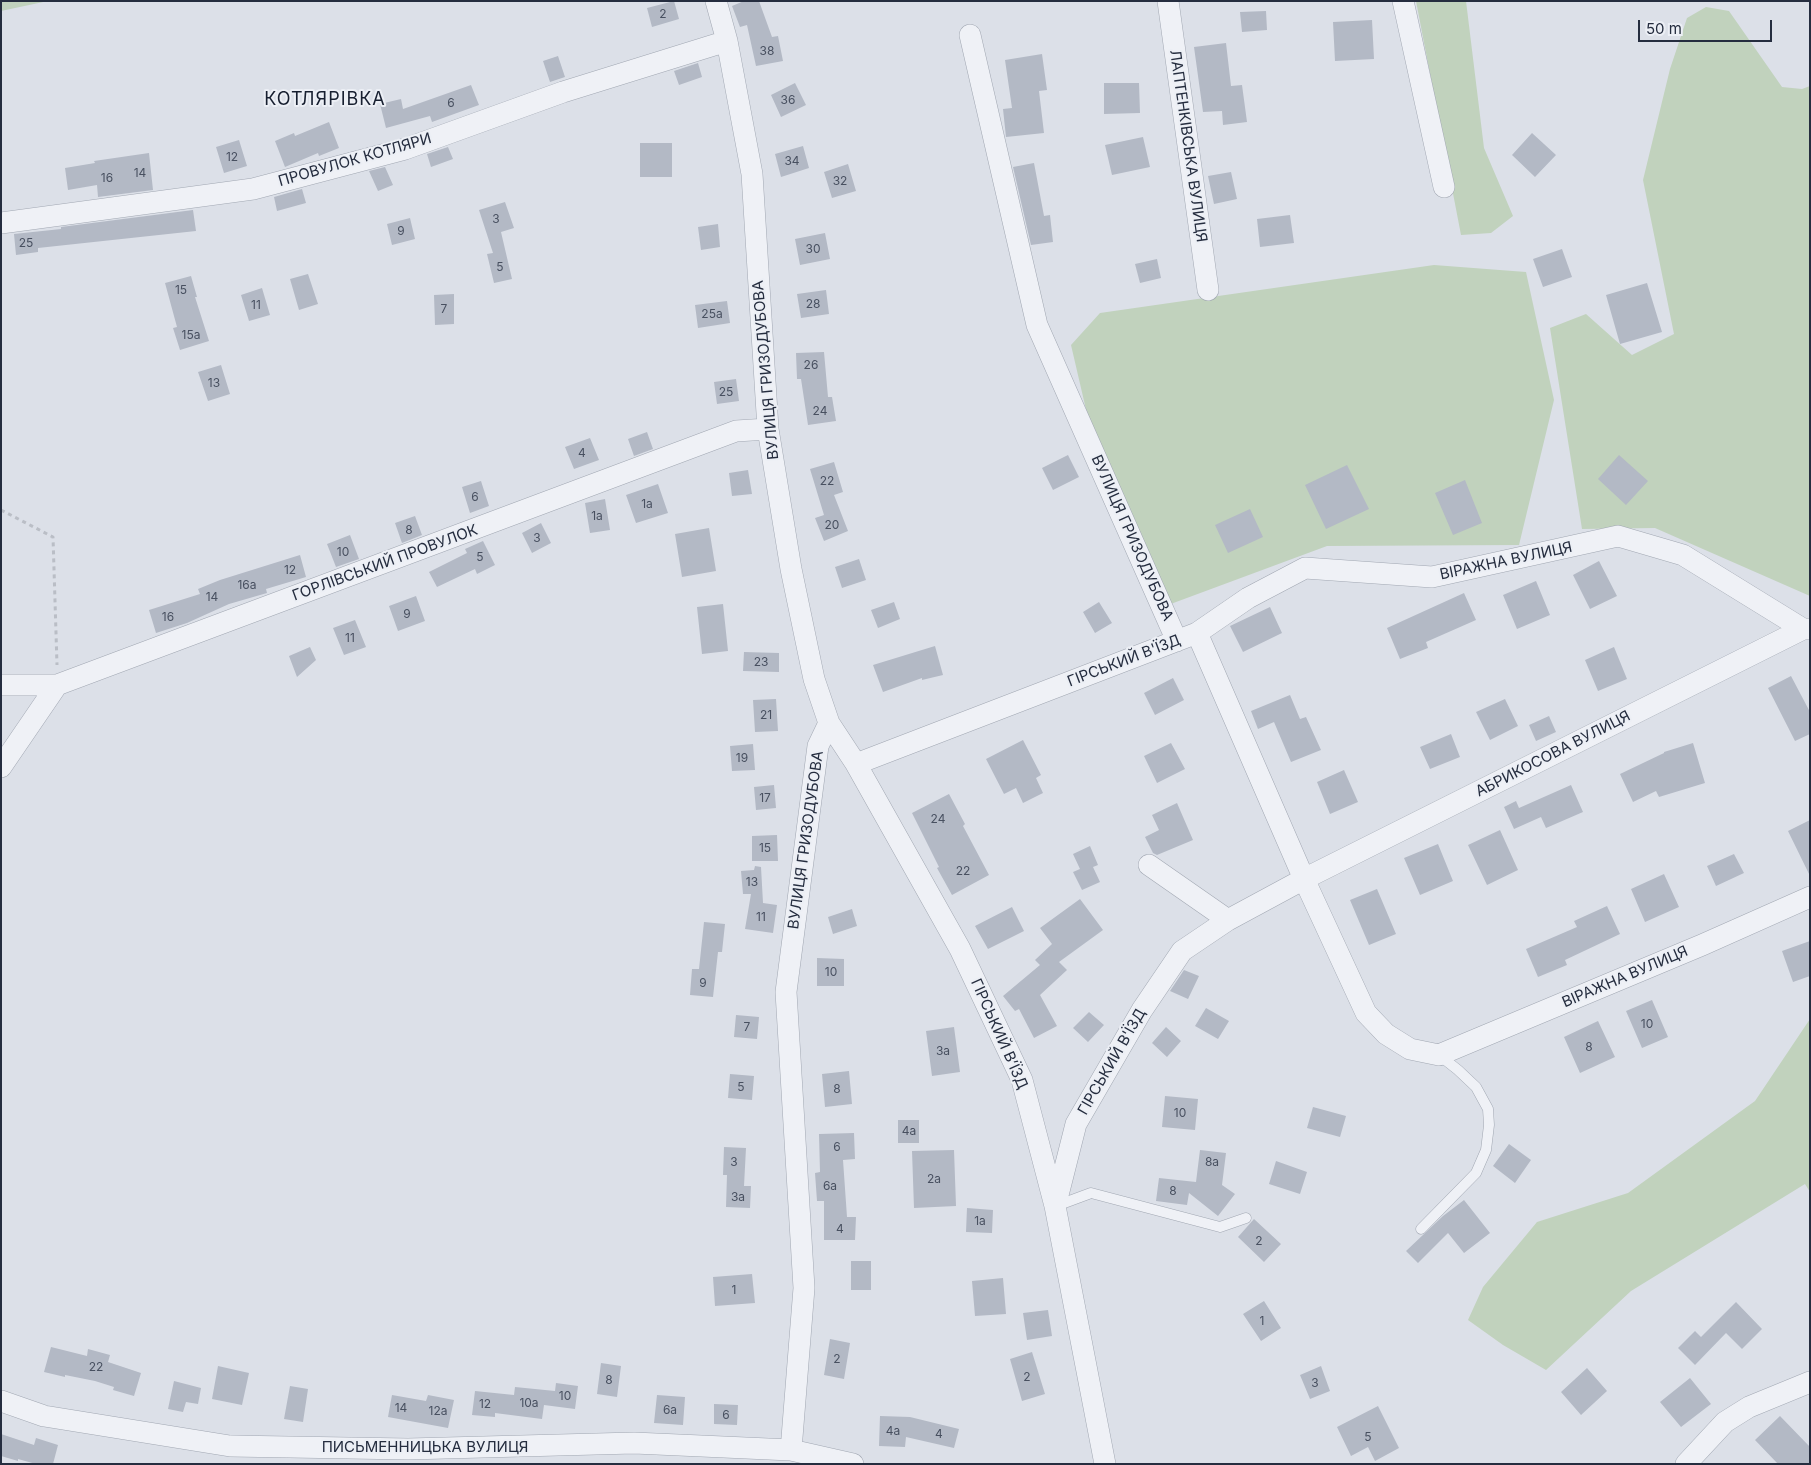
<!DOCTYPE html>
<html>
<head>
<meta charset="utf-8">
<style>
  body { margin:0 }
  #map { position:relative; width:1811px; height:1465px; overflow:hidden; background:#dce0e8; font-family:Inter,sans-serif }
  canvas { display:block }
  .frame { position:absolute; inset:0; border:2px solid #252d3f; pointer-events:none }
  .scale { position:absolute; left:1638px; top:20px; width:134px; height:22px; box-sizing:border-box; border:2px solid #252d3f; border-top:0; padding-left:6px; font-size:15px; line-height:18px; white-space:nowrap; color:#252d3f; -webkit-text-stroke:4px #eceff5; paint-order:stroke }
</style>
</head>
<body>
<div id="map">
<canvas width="1811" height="1465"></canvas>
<div class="frame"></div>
<div class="scale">50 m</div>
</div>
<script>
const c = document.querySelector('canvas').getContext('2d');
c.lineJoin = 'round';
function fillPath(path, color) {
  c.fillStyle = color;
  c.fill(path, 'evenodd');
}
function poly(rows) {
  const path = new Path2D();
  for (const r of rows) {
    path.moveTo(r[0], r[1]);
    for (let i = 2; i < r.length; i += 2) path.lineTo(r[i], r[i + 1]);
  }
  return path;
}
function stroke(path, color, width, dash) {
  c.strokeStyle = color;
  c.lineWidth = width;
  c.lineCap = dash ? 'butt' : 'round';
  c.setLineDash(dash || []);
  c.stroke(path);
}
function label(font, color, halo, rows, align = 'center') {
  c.font = font + ' Inter,sans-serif';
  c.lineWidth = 4;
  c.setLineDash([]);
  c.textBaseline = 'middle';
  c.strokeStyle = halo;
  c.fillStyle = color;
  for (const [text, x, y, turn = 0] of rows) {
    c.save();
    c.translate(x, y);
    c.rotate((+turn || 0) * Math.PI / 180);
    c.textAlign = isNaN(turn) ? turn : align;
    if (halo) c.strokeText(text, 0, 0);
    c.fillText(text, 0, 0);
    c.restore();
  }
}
fillPath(poly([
  [1,1,48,1,1,11],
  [1416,1,1466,1,1484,148,1513,216,1491,233,1461,235],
  [1706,7,1729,11,1782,87,1802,89,1810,86,1810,596,1655,528,1582,529,1550,328,1586,314,1632,355,1674,334,1643,180,1670,69,1687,18],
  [1434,265,1526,272,1554,400,1519,545,1327,546,1168,605,1101,474,1071,345,1100,313],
  [1810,1019,1810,1192,1805,1184,1631,1291,1546,1370,1503,1345,1468,1320,1483,1287,1537,1222,1628,1193,1755,1101]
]), '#c1d2bd');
fillPath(poly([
  [674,1,679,19,652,27,647,8],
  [744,1,759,1,772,37,778,36,783,61,756,66,747,25,740,27,732,6],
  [1266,11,1267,30,1242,32,1240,12],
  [1372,20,1374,59,1335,61,1333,22],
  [1226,43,1231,86,1242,85,1247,122,1223,125,1222,111,1203,112,1194,47],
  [1042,54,1047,90,1039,91,1044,133,1006,137,1003,109,1012,108,1005,60],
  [558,56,565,77,550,82,543,61],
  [698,63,702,77,679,85,674,71],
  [795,83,806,105,781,117,771,95],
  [1104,83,1139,83,1140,113,1104,114],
  [471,85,479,105,432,122,430,116,386,128,380,104,401,99,403,109],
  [329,122,339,148,319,156,318,153,285,167,275,141,294,133,295,136],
  [1532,133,1556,155,1535,177,1512,155],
  [1143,137,1150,167,1112,175,1105,145],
  [239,140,247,166,224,173,216,147],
  [640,143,672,143,672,177,640,177],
  [803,146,809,168,781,177,775,154],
  [448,147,453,159,431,167,427,154],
  [149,153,153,190,98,197,97,185,68,190,65,168,95,163,94,161],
  [1034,163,1044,216,1050,215,1053,242,1031,245,1013,167],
  [848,164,856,191,832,198,824,172],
  [385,167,393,185,378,191,369,171],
  [1231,172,1237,199,1214,204,1208,176],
  [302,189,306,203,277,211,274,197],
  [505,202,514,228,501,232,512,279,494,283,487,254,493,253,479,210],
  [193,210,196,231,38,248,38,252,16,255,14,234,61,229,61,227],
  [1290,215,1294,243,1260,247,1257,219],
  [410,218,415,239,392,245,387,224],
  [718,224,720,247,701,250,698,227],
  [825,233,830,259,800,265,795,239],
  [1562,249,1572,277,1543,287,1533,259],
  [1157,259,1161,278,1140,283,1135,264],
  [308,274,318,304,299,310,290,279],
  [191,276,197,297,195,297,209,341,180,350,173,328,177,327,165,283],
  [1647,283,1662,332,1620,344,1606,295],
  [262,288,270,315,249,321,241,295],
  [826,290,829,314,801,318,797,294],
  [454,294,454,324,435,325,434,295],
  [727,301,730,323,698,328,695,305],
  [824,352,828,397,832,397,836,421,808,425,801,379,797,379,796,353],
  [221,365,230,394,208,401,198,372],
  [736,379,739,401,717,404,714,382],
  [647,432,653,449,634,456,628,439],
  [590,438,599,460,574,469,565,447],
  [1068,455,1079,477,1053,490,1042,468],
  [1619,455,1648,481,1626,505,1598,479],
  [834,462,843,492,834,495,848,531,824,541,815,518,824,515,810,469],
  [1347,465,1369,509,1326,529,1305,485],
  [748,470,752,494,732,496,729,473],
  [1465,480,1482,523,1453,535,1435,493],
  [481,481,489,506,470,513,462,487],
  [658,484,668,513,636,523,626,495],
  [605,499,610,530,590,533,585,503],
  [1250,509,1263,537,1228,553,1215,525],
  [415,516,422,535,402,543,395,523],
  [541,523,551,543,532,553,522,533],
  [709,528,716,571,682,577,675,534],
  [350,535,359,559,336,567,327,544],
  [483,541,495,565,477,574,475,569,437,587,429,572,467,553,465,549],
  [300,555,306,577,266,589,267,593,229,604,187,623,156,633,149,610,200,594,198,589,220,580],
  [859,559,866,580,842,588,835,567],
  [1599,561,1617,596,1590,609,1573,575],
  [1536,581,1550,615,1517,629,1503,595],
  [1464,593,1476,620,1426,642,1428,648,1400,659,1387,628],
  [416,596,425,621,398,631,389,606],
  [894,602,900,619,878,628,871,610],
  [1099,602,1112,623,1095,633,1083,612],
  [723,604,728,651,702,654,697,607],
  [1270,607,1282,633,1243,652,1230,626],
  [355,620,366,647,344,655,333,628],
  [935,646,943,675,922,680,922,678,883,692,873,665],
  [310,647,316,660,297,677,289,656],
  [1614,647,1627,679,1598,691,1585,660],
  [744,652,779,653,779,672,743,671],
  [1791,676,1810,712,1810,734,1795,741,1768,688],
  [1173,678,1184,700,1155,715,1144,693],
  [1290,695,1300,719,1306,717,1321,750,1291,762,1274,722,1258,729,1251,711],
  [776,699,778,731,755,732,753,700],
  [1505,699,1518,726,1490,740,1476,712],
  [1549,716,1556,732,1536,741,1529,725],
  [1451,734,1460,757,1430,769,1420,747],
  [1023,740,1041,775,1036,778,1043,793,1023,803,1016,788,1004,794,986,759],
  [1171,743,1185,769,1157,783,1144,756],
  [1693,743,1705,783,1659,797,1656,791,1633,802,1620,774,1664,753,1664,752],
  [753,744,755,770,732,771,730,746],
  [1344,770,1358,802,1330,814,1317,782],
  [774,785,776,808,756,810,754,787],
  [1571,785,1583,812,1546,828,1541,817,1514,829,1504,807,1516,801,1519,808],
  [949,794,965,824,963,826,989,875,952,895,937,868,939,867,912,813],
  [1177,803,1193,840,1157,855,1153,853,1145,837,1159,830,1152,815],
  [1810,820,1810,876,1788,831],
  [1500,830,1518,870,1487,885,1468,845],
  [777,835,778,861,752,861,752,836],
  [1438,844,1453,881,1420,895,1404,858],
  [1090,846,1098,865,1093,867,1100,882,1082,890,1073,872,1080,869,1073,854],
  [1734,854,1744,873,1716,886,1707,866],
  [755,866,761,867,763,903,777,905,773,933,745,929,751,894,743,894,741,871,754,870],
  [1664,874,1679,907,1645,922,1631,889],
  [1377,889,1396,934,1369,945,1350,900],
  [1080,899,1103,930,1059,962,1067,970,1040,995,1057,1026,1034,1038,1019,1009,1015,1011,1003,996,1040,965,1035,960,1052,944,1040,928],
  [1607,906,1620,934,1565,960,1567,965,1538,977,1526,949,1577,927,1574,921],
  [1012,907,1024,931,988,949,975,926],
  [852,909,857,926,833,934,828,917],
  [704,922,725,924,722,952,718,952,713,997,690,995,692,969,699,969],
  [1810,941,1810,976,1793,982,1782,951],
  [817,958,844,959,844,986,817,986],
  [1184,970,1199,976,1188,999,1170,991],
  [1652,1000,1668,1037,1642,1048,1626,1011],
  [1206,1008,1229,1021,1218,1039,1195,1026],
  [1089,1012,1104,1025,1088,1042,1073,1028],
  [736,1015,759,1017,757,1039,734,1037],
  [1598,1021,1615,1057,1580,1073,1564,1037],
  [954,1027,960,1072,932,1076,926,1031],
  [1166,1027,1181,1041,1167,1057,1152,1043],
  [849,1071,852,1104,825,1107,822,1074],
  [730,1074,754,1076,752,1100,728,1098],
  [1165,1096,1198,1099,1195,1130,1162,1127],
  [1313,1107,1346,1116,1340,1137,1307,1128],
  [898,1120,919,1120,919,1143,898,1143],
  [854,1133,855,1159,843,1160,847,1217,856,1217,855,1240,824,1240,824,1201,817,1201,815,1173,820,1172,819,1134],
  [1509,1144,1531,1160,1515,1183,1493,1166],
  [724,1147,746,1148,744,1186,751,1186,750,1208,726,1207,727,1175,723,1175],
  [954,1150,956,1206,914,1208,912,1151],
  [1200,1150,1226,1153,1222,1185,1235,1194,1218,1216,1189,1193,1187,1205,1156,1201,1159,1178,1196,1182],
  [1276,1161,1307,1172,1300,1194,1269,1184],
  [1464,1200,1490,1233,1464,1253,1448,1233,1418,1263,1406,1251,1443,1216],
  [967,1208,993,1210,992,1233,966,1232],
  [1254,1219,1281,1244,1264,1262,1238,1237],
  [851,1261,871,1261,871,1290,851,1290],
  [752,1274,755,1303,715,1306,713,1277],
  [1003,1278,1006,1314,975,1316,972,1281],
  [1264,1301,1281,1328,1261,1341,1243,1314],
  [1736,1302,1762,1329,1742,1349,1726,1333,1695,1365,1678,1348,1695,1331,1701,1337],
  [1048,1310,1052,1336,1027,1340,1023,1313],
  [830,1339,850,1343,844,1379,824,1375],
  [51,1347,87,1356,88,1349,110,1355,108,1362,141,1373,134,1396,113,1390,114,1387,95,1381,65,1375,65,1377,44,1372],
  [1032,1352,1045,1394,1022,1401,1010,1359],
  [601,1363,621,1366,617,1397,597,1394],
  [218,1366,249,1373,242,1405,212,1399],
  [1321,1366,1330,1391,1310,1399,1300,1375],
  [1587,1368,1607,1391,1581,1415,1561,1392],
  [1690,1378,1711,1404,1681,1427,1660,1402],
  [174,1381,201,1388,198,1404,186,1402,183,1412,168,1409],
  [556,1383,578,1386,575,1409,544,1405,542,1419,495,1413,495,1417,472,1415,475,1391,514,1395,515,1387,555,1391],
  [290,1386,308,1389,303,1422,284,1419],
  [392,1395,426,1401,428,1395,454,1400,448,1428,388,1417],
  [657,1395,685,1397,683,1425,654,1423],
  [714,1404,738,1405,737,1425,714,1424],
  [1378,1406,1399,1448,1375,1461,1368,1447,1351,1456,1337,1427],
  [880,1416,910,1417,959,1429,954,1448,906,1437,905,1447,879,1446],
  [1780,1416,1810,1447,1810,1464,1778,1464,1755,1440],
  [1,1434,34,1445,36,1438,58,1445,53,1464,36,1464,18,1459,18,1461,1,1456]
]), '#b3b9c5');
const service = poly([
  [1056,1206,1091,1193,1220,1227,1246,1218],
  [1421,1229,1476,1173,1486,1150,1489,1125,1488,1109,1476,1087,1458,1070,1439,1055]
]);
const minor = poly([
  [716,1,727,41,752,174,768,429,791,569,814,679,829,723,856,764,960,949,1022,1080,1055,1206,1105,1464],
  [1168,1,1208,290],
  [1403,1,1444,187],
  [970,35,1037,325,1177,641],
  [1,223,253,189,405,149,563,92,727,41],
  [1197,633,1304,879,1366,1013,1386,1034,1410,1049,1439,1055,1702,945,1810,897],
  [1,685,57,685,736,431,768,429],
  [856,764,1197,633,1248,598,1305,568,1432,577,1618,536,1683,555,1803,629,1810,629],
  [1,767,57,685],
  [1149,865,1228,920],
  [1056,1203,1076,1124,1142,1010,1182,951,1228,920,1304,879,1803,629],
  [1,1401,44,1416,230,1446,408,1449,634,1443,791,1450,853,1464],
  [791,1450,804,1288,786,992,818,746,829,723],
  [1686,1464,1725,1422,1749,1407,1810,1382]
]);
stroke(service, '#a1a7b2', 11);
stroke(minor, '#a1a7b2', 22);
stroke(poly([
  [1,510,53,537,57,665]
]), '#babec6', 3, [4, 4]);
stroke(service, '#eff1f6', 10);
stroke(minor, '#eff1f6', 21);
label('12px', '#485060', null, [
  ["2",663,14],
  ["38",767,51],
  ["36",788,100],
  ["6",451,103],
  ["12",232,157],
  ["34",792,161],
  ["14",140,173],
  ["16",107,178],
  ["32",840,181],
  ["3",496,219],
  ["9",401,231],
  ["25",26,243],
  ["30",813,249],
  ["5",500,267],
  ["15",181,290],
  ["28",813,304],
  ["11",256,305],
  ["7",444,309],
  ["25а",712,314],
  ["15а",191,335],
  ["26",811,365],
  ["13",214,383],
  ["25",726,392],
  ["24",820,411],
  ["4",582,453],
  ["22",827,481],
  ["6",475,497],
  ["1а",647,504],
  ["1а",597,516],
  ["20",832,525],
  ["8",409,530],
  ["3",537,538],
  ["10",343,552],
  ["5",480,557],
  ["12",290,570],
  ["16а",247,585],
  ["14",212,597],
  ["9",407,614],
  ["16",168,617],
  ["11",350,638],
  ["23",761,662],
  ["21",766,715],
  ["19",742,758],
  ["17",765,798],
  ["24",938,819],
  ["15",765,848],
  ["22",963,871],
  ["13",752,882],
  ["11",761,917],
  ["10",831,972],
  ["9",703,983],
  ["10",1647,1024],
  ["7",747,1027],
  ["8",1589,1047],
  ["3а",943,1051],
  ["5",741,1087],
  ["8",837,1089],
  ["10",1180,1113],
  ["4а",909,1131],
  ["6",837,1147],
  ["3",734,1162],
  ["8а",1212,1162],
  ["2а",934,1179],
  ["6а",830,1186],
  ["8",1173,1191],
  ["3а",738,1197],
  ["1а",980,1221],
  ["4",840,1229],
  ["2",1259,1241],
  ["1",734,1290],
  ["1",1262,1321],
  ["2",837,1359],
  ["22",96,1367],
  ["2",1027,1377],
  ["8",609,1380],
  ["3",1315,1383],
  ["10",565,1396],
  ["10а",529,1403],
  ["12",485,1404],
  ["14",401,1408],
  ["6а",670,1410],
  ["12а",438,1411],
  ["6",726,1415],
  ["4а",893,1431],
  ["4",939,1434],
  ["5",1368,1437]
]);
label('15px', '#252d3f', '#eceff5', [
  ["ЛАПТЕНКІВСЬКА ВУЛИЦЯ",1188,146,82],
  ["ПРОВУЛОК КОТЛЯРИ",355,160,-16],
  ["ВУЛИЦЯ ГРИЗОДУБОВА",766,370,-95],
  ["ВУЛИЦЯ ГРИЗОДУБОВА",1132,538,66],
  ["ВІРАЖНА ВУЛИЦЯ",1506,561,-12],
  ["ГОРЛІВСЬКИЙ ПРОВУЛОК",385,563,-20],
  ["ГІРСЬКИЙ В'ЇЗД",1124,661,-21],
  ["АБРИКОСОВА ВУЛИЦЯ",1553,754,-27],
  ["ВУЛИЦЯ ГРИЗОДУБОВА",806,840,-82],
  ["ВІРАЖНА ВУЛИЦЯ",1625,977,-23],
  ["ГІРСЬКИЙ В’ЇЗД",999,1034,66],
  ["ГІРСЬКИЙ В'ЇЗД",1112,1062,-60],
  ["ПИСЬМЕННИЦЬКА ВУЛИЦЯ",425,1447]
]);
c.letterSpacing = '1px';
label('18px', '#171f30', '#eceff5', [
  ["КОТЛЯРІВКА",325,100]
]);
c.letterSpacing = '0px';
</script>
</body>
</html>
